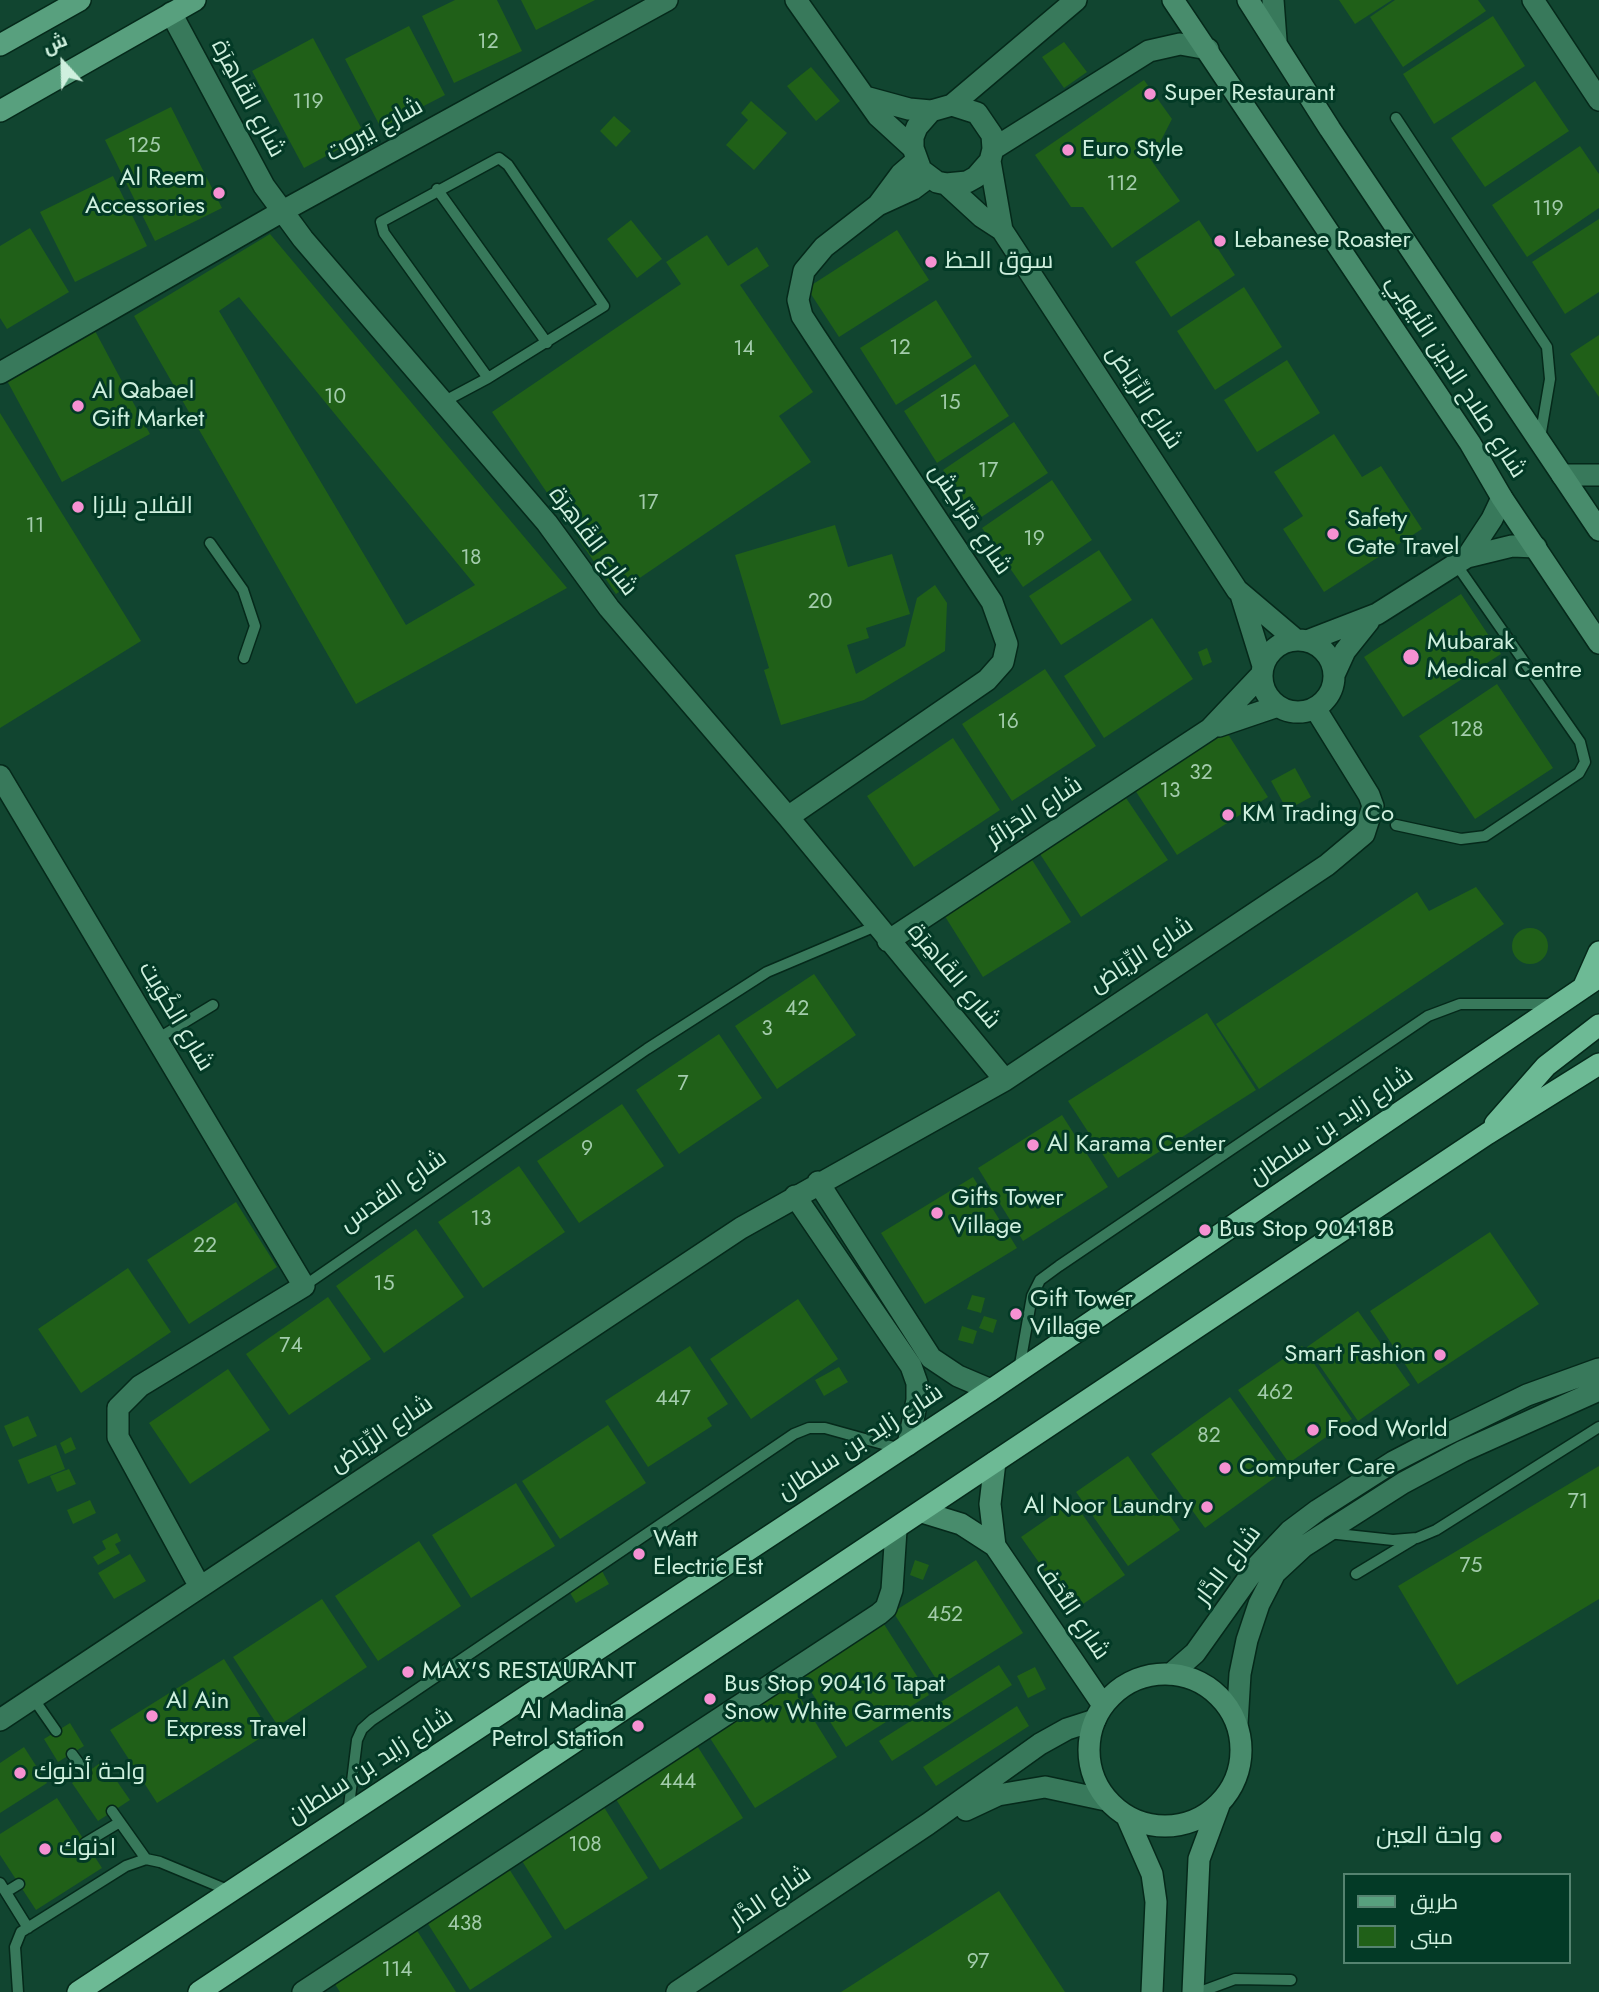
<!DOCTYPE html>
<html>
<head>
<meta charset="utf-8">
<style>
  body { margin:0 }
  #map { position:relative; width:1599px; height:1992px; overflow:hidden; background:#114530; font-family:Jost,Cairo,sans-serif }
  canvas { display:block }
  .legend { position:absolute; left:1343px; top:1873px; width:228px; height:91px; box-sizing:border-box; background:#033a26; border:2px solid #558370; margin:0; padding:9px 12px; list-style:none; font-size:21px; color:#cff0de }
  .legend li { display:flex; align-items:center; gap:14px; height:35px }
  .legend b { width:35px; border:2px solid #558370 }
  .north { position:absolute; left:28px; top:28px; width:70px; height:70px; -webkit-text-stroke:5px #033a26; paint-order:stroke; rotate:338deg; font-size:19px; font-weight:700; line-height:28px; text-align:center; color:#cff0de }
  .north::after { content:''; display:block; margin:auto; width:24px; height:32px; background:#cff0de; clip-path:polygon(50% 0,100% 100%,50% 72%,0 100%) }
</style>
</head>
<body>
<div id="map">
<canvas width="1599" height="1992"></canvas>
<ul class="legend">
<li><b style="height:9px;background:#58a07e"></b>طريق</li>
<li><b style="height:19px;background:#206018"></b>مبنى</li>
</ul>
<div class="north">ش</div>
</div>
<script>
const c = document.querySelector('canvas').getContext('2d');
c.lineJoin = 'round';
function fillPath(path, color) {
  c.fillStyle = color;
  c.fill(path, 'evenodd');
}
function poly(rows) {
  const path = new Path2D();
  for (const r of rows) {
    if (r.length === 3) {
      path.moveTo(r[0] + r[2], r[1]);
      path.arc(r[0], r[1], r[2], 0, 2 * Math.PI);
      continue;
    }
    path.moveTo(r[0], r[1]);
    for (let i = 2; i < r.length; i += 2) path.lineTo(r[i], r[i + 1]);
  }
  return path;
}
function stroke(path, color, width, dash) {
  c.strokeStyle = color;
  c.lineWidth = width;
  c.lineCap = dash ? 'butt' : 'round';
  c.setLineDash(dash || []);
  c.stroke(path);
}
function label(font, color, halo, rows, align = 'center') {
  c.font = font + ' Jost,Cairo,sans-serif';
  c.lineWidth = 6;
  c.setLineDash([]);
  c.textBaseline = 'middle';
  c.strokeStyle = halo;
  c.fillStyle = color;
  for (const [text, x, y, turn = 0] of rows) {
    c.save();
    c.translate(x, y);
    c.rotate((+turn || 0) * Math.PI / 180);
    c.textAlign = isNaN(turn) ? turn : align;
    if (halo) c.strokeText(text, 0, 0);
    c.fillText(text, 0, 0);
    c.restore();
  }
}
fillPath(poly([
  [455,0,497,0,522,51,454,83,422,16],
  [521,0,595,0,536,30],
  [1339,0,1392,0,1355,24],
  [1395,0,1478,0,1486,11,1403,67,1370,17],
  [1493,16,1525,66,1434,124,1403,74],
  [409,26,445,95,381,128,345,59],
  [313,38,365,135,304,168,252,71],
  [1064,42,1087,72,1064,88,1042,57],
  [811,67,840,101,816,121,787,86],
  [1144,80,1172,119,1151,160,1180,201,1112,248,1083,207,1071,207,1035,155],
  [1535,81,1569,131,1485,187,1451,138],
  [751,101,787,133,754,170,726,145,748,120,741,113],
  [171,107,222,208,155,241,105,140],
  [614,116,631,131,616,147,600,131],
  [1580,146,1599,174,1599,208,1527,257,1492,205],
  [113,176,147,246,75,282,40,212],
  [1599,219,1599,292,1565,314,1532,262],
  [631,220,662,259,637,278,607,239],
  [1199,220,1235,275,1171,317,1135,262],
  [30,228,69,292,7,329,0,318,0,246],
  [897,230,929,280,839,337,807,288],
  [270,234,567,588,356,704,134,316],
  [239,297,475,585,406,625,219,311],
  [707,235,728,266,757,247,769,266,740,285,813,392,779,416,811,462,616,594,492,412,681,284,666,262],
  [1244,287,1282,347,1215,390,1177,331],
  [936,300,972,357,896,405,860,348],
  [94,329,150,434,62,482,5,377],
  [1599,335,1599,397,1570,354],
  [1287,360,1320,413,1257,452,1224,400],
  [975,364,1009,416,937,463,904,411],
  [0,413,141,641,0,728],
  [1014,422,1048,473,977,520,943,470],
  [1334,434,1362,477,1381,466,1422,529,1324,592,1283,529,1303,516,1274,472],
  [1052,480,1092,540,1023,587,982,528],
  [835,525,848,567,892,554,910,614,866,628,869,638,847,645,856,674,905,646,917,598,935,585,947,603,945,651,864,700,781,725,764,670,769,668,735,555],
  [1099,550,1132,600,1061,645,1029,596],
  [1461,594,1501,654,1403,717,1364,657],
  [1152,618,1193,679,1104,738,1064,676],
  [1207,648,1212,662,1203,666,1198,652],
  [1045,669,1096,746,1012,801,962,724],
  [1497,684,1553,768,1475,819,1419,736],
  [1226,731,1268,797,1177,855,1135,790],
  [953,738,1000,810,914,867,867,796],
  [1295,768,1311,797,1287,810,1271,781],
  [1126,798,1168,860,1081,917,1040,854],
  [1029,855,1071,922,983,977,941,910],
  [1476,887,1504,924,1259,1089,1216,1024,1417,892,1429,911],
  [1530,946,18],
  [814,974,856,1035,777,1089,735,1026],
  [1207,1013,1256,1090,1118,1178,1068,1101],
  [719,1034,762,1098,679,1154,636,1090],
  [622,1104,664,1166,579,1223,537,1161],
  [1062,1115,1108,1187,1023,1241,978,1168],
  [519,1166,565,1232,483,1288,438,1222],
  [973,1177,1017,1248,925,1304,881,1233],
  [236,1202,277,1267,189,1324,147,1260],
  [416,1229,464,1297,384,1353,336,1286],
  [1490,1232,1539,1304,1418,1384,1370,1311],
  [128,1268,171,1332,81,1393,38,1329],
  [972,1295,985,1298,981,1313,967,1309],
  [328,1297,371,1359,289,1415,246,1354],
  [798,1299,838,1359,751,1419,710,1359],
  [1358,1311,1410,1385,1358,1421,1307,1347],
  [984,1316,997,1320,993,1333,979,1328],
  [962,1326,977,1331,973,1344,958,1340],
  [690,1346,728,1404,707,1418,712,1426,648,1467,605,1401],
  [1302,1346,1352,1419,1289,1463,1238,1390],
  [839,1367,848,1382,824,1396,815,1380],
  [228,1369,270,1430,190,1484,149,1423],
  [1230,1397,1284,1471,1205,1528,1151,1454],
  [28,1416,37,1436,13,1447,4,1426],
  [608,1425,646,1483,560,1539,522,1481],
  [71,1437,76,1449,65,1454,60,1443],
  [56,1445,65,1469,28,1484,18,1460],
  [1128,1456,1180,1530,1128,1566,1076,1492],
  [1599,1466,1599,1599,1457,1685,1398,1586],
  [69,1469,76,1484,57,1492,50,1476],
  [516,1483,555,1546,471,1598,432,1535],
  [90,1500,96,1513,73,1524,67,1510],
  [1073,1501,1125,1575,1073,1611,1021,1537],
  [117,1533,121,1541,115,1544,120,1553,98,1565,93,1557,106,1549,102,1541],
  [419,1541,461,1606,378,1661,335,1596],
  [130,1554,146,1581,114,1599,98,1573],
  [915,1560,929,1565,923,1580,910,1575],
  [976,1560,1023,1633,940,1685,893,1612],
  [602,1571,609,1584,576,1603,569,1591],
  [322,1599,367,1667,278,1726,233,1657],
  [882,1621,929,1695,846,1747,800,1674],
  [224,1659,270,1732,157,1803,110,1730],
  [999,1665,1012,1685,892,1761,879,1741],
  [1035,1667,1046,1689,1028,1698,1017,1676],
  [791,1683,837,1757,755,1808,708,1735],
  [1017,1706,1029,1726,936,1786,923,1767],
  [70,1723,84,1746,58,1762,44,1739],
  [696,1744,743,1818,660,1870,614,1796],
  [24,1747,47,1783,0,1813,0,1763],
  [103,1761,130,1800,98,1821,72,1783],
  [57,1798,102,1868,36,1910,0,1855,0,1834],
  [602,1804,648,1878,565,1930,519,1856],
  [506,1864,552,1937,470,1990,423,1916],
  [999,1891,1065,1992,841,1992],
  [416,1929,456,1992,340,1992,333,1981]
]), '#206018');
const lane = poly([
  [1396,118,1547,347,1550,379,1540,438],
  [437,189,547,343],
  [443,402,488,378,604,306,508,165,499,158,381,222,384,233,488,378],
  [210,543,243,590,255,626,244,658],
  [1396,825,1461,839,1485,836,1579,773,1585,762,1580,742,1456,564],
  [157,1039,213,1005],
  [304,1286,647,1049,767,972,876,926],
  [1019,1370,1032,1296,1040,1280,1059,1266,1428,1016,1460,1004,1553,1004],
  [1328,1533,1393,1540,1417,1538,1436,1530,1599,1427],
  [1356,1574,1414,1539],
  [33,1698,56,1731],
  [72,1754,86,1773],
  [112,1811,146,1859],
  [348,1814,357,1740,362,1729,372,1720,794,1434,809,1428,825,1428,901,1449],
  [85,1843,120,1822],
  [0,1883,28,1928],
  [6,1892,19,1884],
  [18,1992,15,1947,21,1932,126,1866,146,1859,160,1862,230,1891],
  [1200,1992,1235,1979,1291,1980]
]);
const street = poly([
  [796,0,878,116,913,148],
  [1273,0,1276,40],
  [1533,0,1599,100],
  [171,13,264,186,303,239,547,523,609,608,788,817,1005,1080],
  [865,97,909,109,931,111,952,105,977,113,992,135,993,149,990,161,976,177,967,182,946,184,937,182,921,170,913,148,913,137,917,127,931,111],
  [952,105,1076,0],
  [993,149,1149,51,1180,44,1208,49],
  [990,161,1002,230,1237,590,1296,640],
  [946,184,982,217,1002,230],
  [878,205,901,174,916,161],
  [0,373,281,212,667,0],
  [1562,475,1599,475],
  [1467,557,1492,519,1502,498],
  [1241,595,1263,666],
  [1298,676,36],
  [1307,641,1377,614,1467,557,1512,546,1536,547],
  [1334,675,1345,651,1369,621],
  [1219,726,1278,706],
  [0,776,304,1286,140,1386,118,1408,118,1437,200,1587],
  [788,817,987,680,1003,662,1007,644,992,602,815,336,802,316,798,300,804,271,824,247,878,205,913,189,929,177],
  [888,941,1210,729,1262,674],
  [818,1182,931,1358,958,1376,991,1390],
  [795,1196,911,1366,917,1383,917,1400,908,1445],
  [1171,1674,1195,1653,1257,1566,1290,1531,1318,1510,1393,1462,1445,1435,1527,1395,1599,1369],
  [0,1720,741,1228,1005,1080,1327,865,1364,834,1373,806,1369,795,1315,708],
  [1237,1724,1240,1674,1247,1640,1259,1604,1275,1573,1303,1547,1403,1483,1463,1451,1599,1390],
  [966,1810,998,1795,1045,1787,1106,1800],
  [303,1992,879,1614,886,1608,892,1590,896,1530],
  [677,1992,928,1824,1040,1744,1067,1729,1095,1720]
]);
const secondary = poly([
  [1173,0,1470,443,1502,498,1599,643],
  [1248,0,1330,129,1599,530],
  [995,1462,990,1504,995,1546],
  [922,1512,961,1524,995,1546,1103,1705],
  [1165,1750,76],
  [1127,1817,1152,1874,1156,1902,1152,1992],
  [1193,1992,1199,1859,1219,1805]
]);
const primary = poly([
  [0,45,80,0],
  [0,111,195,0]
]);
const highway = poly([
  [1583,988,1599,952],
  [1495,1124,1546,1066,1599,1025],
  [78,1992,991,1390,1599,977],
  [199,1992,1487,1134,1599,1064]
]);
stroke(lane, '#05291a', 13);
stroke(street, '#05291a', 24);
stroke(secondary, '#05291a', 24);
stroke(primary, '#05291a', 24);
stroke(highway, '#05291a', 24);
stroke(lane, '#38795b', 10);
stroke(street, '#38795b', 21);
stroke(secondary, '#488c6c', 21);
stroke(primary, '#58a07e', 21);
stroke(highway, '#6dba95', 21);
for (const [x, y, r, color] of [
  [1150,94,7,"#f591d2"],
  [1068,150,7,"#f591d2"],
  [219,193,7,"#f591d2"],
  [1220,241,7,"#f591d2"],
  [931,262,7,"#f591d2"],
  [78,406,7,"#f591d2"],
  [78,507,7,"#f591d2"],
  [1333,534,7,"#f591d2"],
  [1411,657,9,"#f591d2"],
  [1228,815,7,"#f591d2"],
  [1033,1145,7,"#f591d2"],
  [937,1213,7,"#f591d2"],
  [1205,1230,7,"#f591d2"],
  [1016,1314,7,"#f591d2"],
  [1440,1355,7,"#f591d2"],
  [1313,1430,7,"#f591d2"],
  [1225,1468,7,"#f591d2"],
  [1207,1507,7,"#f591d2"],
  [639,1554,7,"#f591d2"],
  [408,1672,7,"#f591d2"],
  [710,1699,7,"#f591d2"],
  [152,1716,7,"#f591d2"],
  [638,1726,7,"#f591d2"],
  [20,1773,7,"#f591d2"],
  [1496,1837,7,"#f591d2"],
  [45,1849,7,"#f591d2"]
]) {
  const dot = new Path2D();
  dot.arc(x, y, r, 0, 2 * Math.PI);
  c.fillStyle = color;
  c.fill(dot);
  stroke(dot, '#033a26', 2.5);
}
label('21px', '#a3ccac', null, [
  ["12",488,43],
  ["119",308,103],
  ["125",144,147],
  ["112",1122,185],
  ["119",1548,210],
  ["12",900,349],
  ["14",744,350],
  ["10",335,398],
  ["15",950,404],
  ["17",988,472],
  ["17",648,504],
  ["11",35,527],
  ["19",1034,540],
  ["18",471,559],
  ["20",820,603],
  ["16",1008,723],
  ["128",1467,731],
  ["32",1201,774],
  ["13",1170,792],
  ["42",797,1010],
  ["3",767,1030],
  ["7",683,1085],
  ["9",587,1150],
  ["13",481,1220],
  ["22",205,1247],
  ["15",384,1285],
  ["74",291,1347],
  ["462",1275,1394],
  ["447",673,1400],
  ["82",1209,1437],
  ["71",1578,1503],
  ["75",1471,1567],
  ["452",945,1616],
  ["444",678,1783],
  ["108",585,1846],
  ["438",465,1925],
  ["97",978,1963],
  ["114",397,1971]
]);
label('24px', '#cff0de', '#033a26', [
  ["Super Restaurant",1164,94],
  ["Euro Style",1082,150],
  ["Al Reem",205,179,"right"],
  ["Accessories",205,207,"right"],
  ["Lebanese Roaster",1234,241],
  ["سوق الحظ",945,262],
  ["Al Qabael",92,392],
  ["Gift Market",92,420],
  ["الفلاح بلازا",92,507],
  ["Safety",1347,520],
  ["Gate Travel",1347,548],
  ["Mubarak",1427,643],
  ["Medical Centre",1427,671],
  ["KM Trading Co",1242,815],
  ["Al Karama Center",1047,1145],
  ["Gifts Tower",951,1199],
  ["Village",951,1227],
  ["Bus Stop 90418B",1219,1230],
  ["Gift Tower",1030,1300],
  ["Village",1030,1328],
  ["Smart Fashion",1426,1355,"right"],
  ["Food World",1327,1430],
  ["Computer Care",1239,1468],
  ["Al Noor Laundry",1193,1507,"right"],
  ["Watt",653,1540],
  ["Electric Est",653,1568],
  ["MAX'S RESTAURANT",422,1672],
  ["Bus Stop 90416 Tapat",724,1685],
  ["Snow White Garments",724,1713],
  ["Al Ain",166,1702],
  ["Express Travel",166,1730],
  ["Al Madina",624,1712,"right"],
  ["Petrol Station",624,1740,"right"],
  ["واحة أدنوك",34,1773],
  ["واحة العين",1482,1837,"right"],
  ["ادنوك",59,1849]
], 'left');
label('24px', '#cff0de', '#033a26', [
  ["شارع القَاهِرَة",247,99,62],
  ["شارع بَيروت",375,131,-29],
  ["شارع صلاح الدين الأيوبي",1455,377,57],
  ["شارع الرِّيَاض",1143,398,57],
  ["شارع مَرّاكِش",969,520,56],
  ["شارع القَاهِرَة",592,542,53],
  ["شارع الجَزائر",1035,813,-33],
  ["شارع الرِّيَاض",1142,956,-33],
  ["شارع القَاهِرَة",953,977,50],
  ["شارع الكُوَيت",175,1017,59],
  ["شارع زايد بن سلطان",1332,1127,-34],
  ["شارع القدس",394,1192,-35],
  ["شارع الرِّيَاض",382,1435,-34],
  ["شارع زايد بن سلطان",861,1443,-33],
  ["شارع الدَّار",1229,1566,-53],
  ["شارع التُّحَف",1071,1611,56],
  ["شارع زايد بن سلطان",371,1767,-33],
  ["شارع الدَّار",771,1898,-34]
]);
</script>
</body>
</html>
